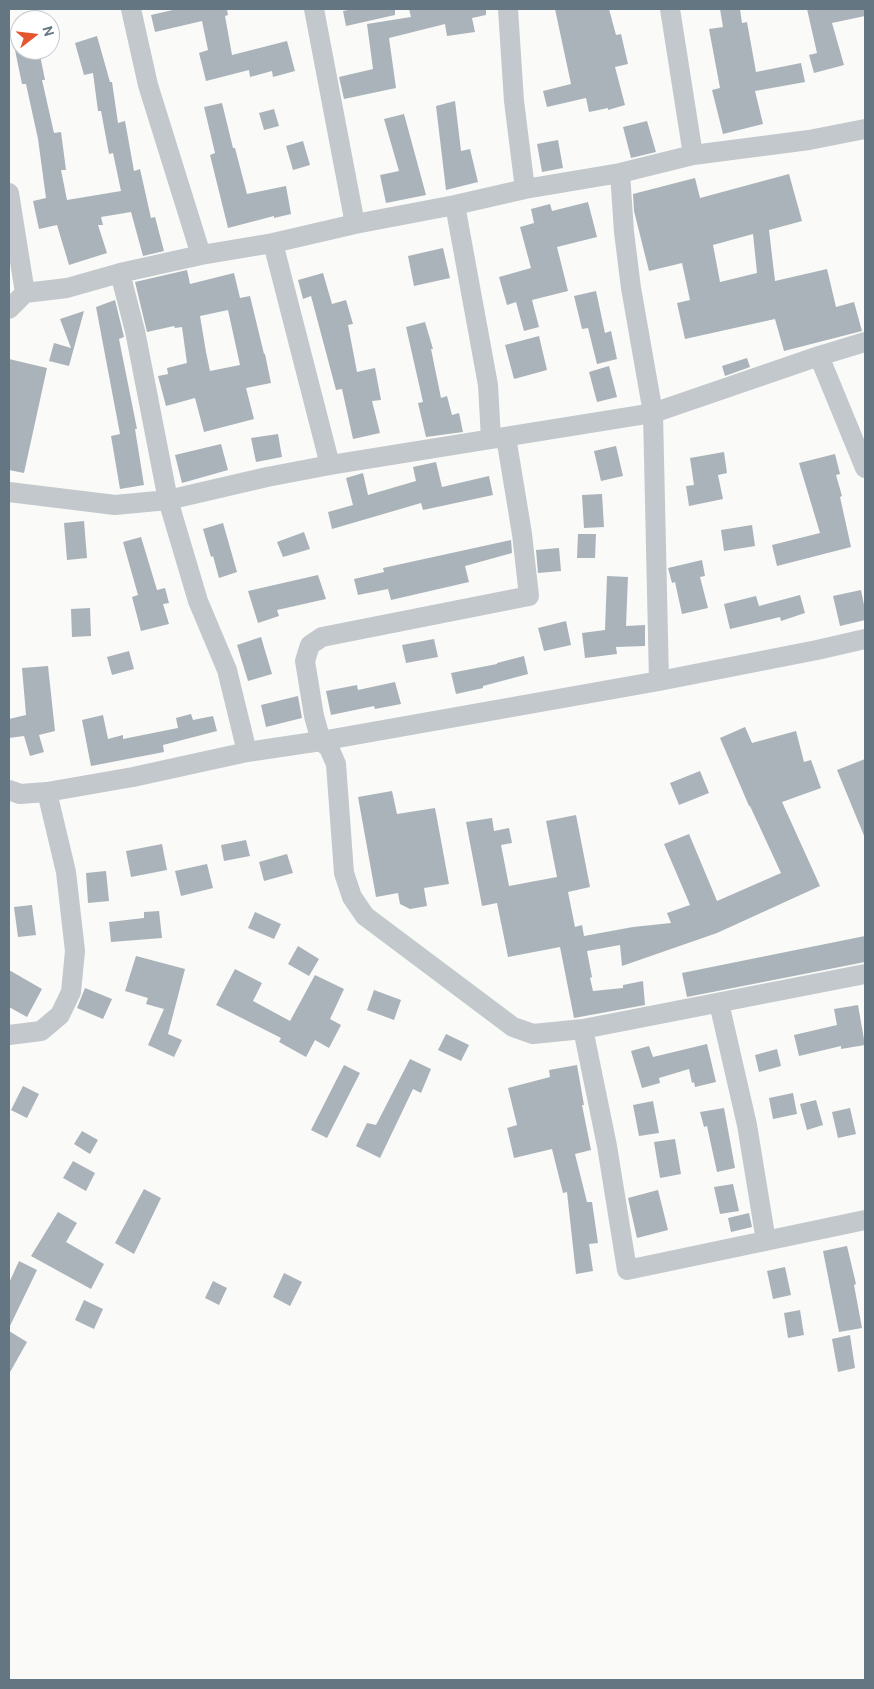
<!DOCTYPE html>
<html>
<head>
<meta charset="utf-8">
<style>
  body { margin:0 }
  #map { position:relative; width:874px; height:1689px; overflow:hidden; background:#fafaf8; font-family:Cabin,sans-serif }
  canvas { display:block }
  .frame { position:absolute; inset:0; border:10px solid #657683; pointer-events:none }
  .north { position:absolute; left:10px; top:10px; width:50px; height:50px; box-sizing:border-box; background:#fff; border:1px solid #c1c8cd; border-radius:50%; rotate:74deg; font-size:14px; font-weight:700; line-height:20px; text-align:center; color:#657683 }
  .north::after { content:''; display:block; margin:auto; width:18px; height:22px; background:#e4572e; clip-path:polygon(50% 0,100% 100%,50% 72%,0 100%) }
</style>
</head>
<body>
<div id="map">
<canvas width="874" height="1689"></canvas>
<div class="frame"></div>
<div class="north">N</div>
</div>
<script>
const c = document.querySelector('canvas').getContext('2d');
c.lineJoin = 'round';
function fillPath(path, color) {
  c.fillStyle = color;
  c.fill(path, 'evenodd');
}
function poly(rows) {
  const path = new Path2D();
  for (const r of rows) {
    path.moveTo(r[0], r[1]);
    for (let i = 2; i < r.length; i += 2) path.lineTo(r[i], r[i + 1]);
  }
  return path;
}
function stroke(path, color, width, dash) {
  c.strokeStyle = color;
  c.lineWidth = width;
  c.lineCap = dash ? 'butt' : 'round';
  c.setLineDash(dash || []);
  c.stroke(path);
}
fillPath(poly([
  [177,9,227,9,228,15,225,16,232,55,287,41,295,71,273,77,272,71,250,77,249,70,206,81,199,53,208,50,202,21,155,32,151,15],
  [353,9,395,9,395,15,346,26,343,11],
  [409,9,486,9,486,15,472,18,475,32,447,36,445,24,389,38,396,88,344,99,339,77,373,69,367,24,411,17],
  [555,9,609,9,616,35,621,34,628,64,615,67,625,105,608,110,608,108,589,112,586,98,547,107,543,91,571,84],
  [720,9,740,9,742,23,747,22,756,72,801,63,805,82,755,91,763,124,723,134,712,90,720,88,709,29,723,27],
  [807,9,865,9,865,16,832,23,844,65,814,73,809,55,817,53],
  [97,36,110,82,112,82,118,123,125,121,134,171,140,169,151,218,155,217,164,251,143,256,131,212,101,217,103,225,98,225,107,253,69,265,57,225,39,229,33,201,46,198,38,139,26,84,22,84,15,50,39,50,45,80,42,80,54,133,61,132,66,170,61,170,67,200,121,191,113,153,109,154,101,111,98,111,93,73,84,75,75,43],
  [455,101,461,151,470,149,478,182,446,190,436,106],
  [222,103,233,148,235,148,247,194,286,186,291,214,274,218,274,216,228,228,210,155,215,153,204,107],
  [274,109,279,126,264,130,259,113],
  [404,114,426,195,386,203,380,175,399,171,384,119],
  [647,121,656,152,631,158,623,127],
  [558,140,563,168,542,172,537,144],
  [303,141,310,165,293,170,286,146],
  [789,174,802,221,769,230,775,281,827,269,836,307,854,302,862,331,784,351,775,319,685,339,677,303,690,300,682,263,649,271,634,211,633,194,695,178,700,198],
  [753,234,757,273,720,282,713,245],
  [588,202,597,237,557,247,568,291,532,300,539,327,524,331,516,302,507,305,499,277,531,268,520,227,534,223,531,209,550,204,552,211],
  [443,248,450,278,414,286,408,256],
  [187,270,190,284,234,273,240,298,250,296,264,354,265,354,271,383,246,388,254,419,204,432,195,398,166,406,158,376,168,374,167,368,187,363,182,327,175,328,174,326,147,332,135,282],
  [228,310,240,365,210,371,206,352,200,316],
  [323,273,332,304,346,300,353,324,348,325,357,372,375,368,381,400,372,401,380,433,353,439,342,389,336,390,311,296,303,299,298,280],
  [596,291,605,333,611,331,617,359,597,364,588,328,582,329,574,296],
  [115,300,124,337,119,339,137,429,135,429,144,485,120,489,111,436,120,434,96,307],
  [84,311,69,366,49,361,54,343,71,348,60,319],
  [425,322,433,349,431,349,441,398,447,396,452,415,459,413,463,432,426,437,418,403,423,402,406,327],
  [539,336,547,370,514,379,505,345],
  [747,358,750,367,725,376,722,366],
  [9,359,47,368,24,473,9,470],
  [609,366,617,397,597,402,589,372],
  [278,434,282,457,256,462,251,438],
  [221,444,228,470,182,483,175,455],
  [616,446,623,476,601,481,594,451],
  [724,452,727,473,718,475,723,499,689,506,686,486,694,485,690,458],
  [835,454,840,474,836,475,842,496,840,497,851,547,777,566,772,545,820,533,799,463],
  [436,462,442,487,489,476,493,495,423,510,421,503,332,529,328,512,353,505,346,478,363,473,368,495,416,481,413,467],
  [602,494,604,527,584,528,582,495],
  [84,521,87,558,67,560,64,523],
  [223,523,237,572,219,578,213,556,211,557,203,529],
  [752,525,755,546,724,551,721,530],
  [304,532,310,549,283,557,277,542],
  [578,534,596,534,595,558,577,558],
  [141,537,157,590,165,588,169,603,163,604,169,624,141,631,132,597,138,595,123,542],
  [511,540,512,553,465,566,469,582,391,600,388,589,358,595,354,579,384,572,383,568],
  [559,548,561,571,538,573,536,550],
  [702,560,705,576,700,577,708,608,682,614,675,582,672,583,668,568],
  [318,575,326,599,277,610,279,616,258,623,248,591],
  [607,576,628,577,626,626,645,625,645,646,616,647,617,654,585,658,582,633,605,630],
  [861,590,865,610,865,620,840,626,833,596],
  [800,595,805,613,781,621,780,617,730,629,724,604,756,596,759,606],
  [90,608,91,636,72,637,71,609],
  [566,621,571,645,544,651,538,628],
  [261,637,272,674,248,681,237,645],
  [434,639,438,657,406,663,402,645],
  [129,651,134,669,112,675,107,657],
  [524,656,528,674,483,686,483,688,456,694,451,673,497,664,497,663],
  [48,666,55,731,39,735,44,752,30,756,24,736,9,738,9,719,26,715,22,668],
  [395,682,401,704,375,709,374,706,331,715,326,691,357,685,358,690],
  [298,696,302,718,266,727,261,705],
  [191,714,193,720,213,716,217,731,163,745,164,752,91,766,82,720,103,715,108,739,123,735,123,739,178,728,176,718],
  [745,727,752,743,796,731,804,762,811,760,821,788,782,802,820,886,717,933,622,966,620,945,587,951,592,977,590,978,593,991,623,988,623,985,643,981,645,1005,574,1018,560,947,508,957,497,903,482,906,466,822,492,818,494,831,509,828,512,843,501,845,509,886,557,877,546,821,576,815,590,887,568,892,575,927,582,925,584,936,633,927,671,923,667,913,690,905,664,844,689,834,717,901,781,873,750,806,749,806,720,738],
  [865,759,865,838,837,770],
  [700,771,709,793,679,805,670,783],
  [392,791,397,814,435,808,449,884,424,888,427,906,410,909,400,904,398,893,376,897,358,797],
  [246,840,250,856,224,861,221,845],
  [162,844,167,870,131,877,126,851],
  [287,854,293,873,264,881,259,862],
  [207,864,213,888,181,896,175,871],
  [106,871,109,901,88,903,86,873],
  [32,905,36,935,18,937,14,907],
  [159,911,162,938,111,942,109,922,144,918,144,912],
  [255,912,281,924,274,939,248,928],
  [865,936,865,962,687,997,682,973],
  [298,946,319,959,309,976,288,964],
  [136,956,185,969,168,1034,182,1040,174,1057,148,1045,164,1009,146,1004,148,998,125,991],
  [235,969,262,983,253,1001,290,1021,315,975,344,989,330,1019,341,1025,329,1048,315,1040,306,1057,279,1042,281,1038,216,1005],
  [9,970,42,989,27,1017,9,1007],
  [85,988,112,999,103,1019,77,1008],
  [374,990,401,1000,394,1020,367,1010],
  [858,1005,865,1045,841,1049,841,1046,799,1056,794,1035,837,1025,834,1009],
  [446,1034,469,1045,461,1061,438,1050],
  [707,1044,716,1082,695,1087,694,1082,692,1083,689,1069,659,1078,660,1083,642,1088,631,1051,649,1046,653,1057],
  [777,1049,781,1066,759,1072,755,1055],
  [410,1059,431,1069,421,1093,413,1089,380,1158,356,1146,367,1123,376,1125],
  [344,1065,360,1073,327,1138,311,1130],
  [577,1065,584,1105,582,1105,591,1150,575,1154,587,1202,592,1202,598,1243,589,1244,593,1271,576,1274,567,1192,563,1193,552,1149,514,1158,507,1128,517,1125,508,1088,550,1077,549,1070],
  [23,1086,39,1094,27,1118,11,1110],
  [793,1093,797,1114,773,1119,769,1098],
  [816,1100,823,1125,807,1130,800,1104],
  [653,1101,659,1133,639,1136,633,1105],
  [724,1108,735,1168,717,1172,707,1126,704,1127,700,1112],
  [850,1108,856,1134,838,1138,832,1112],
  [82,1131,98,1140,90,1154,74,1144],
  [675,1139,681,1174,660,1178,654,1142],
  [73,1161,95,1173,86,1191,63,1178],
  [733,1184,739,1211,720,1214,714,1187],
  [144,1189,161,1198,134,1254,115,1243],
  [658,1190,668,1230,637,1238,628,1198],
  [58,1212,77,1223,66,1242,104,1264,91,1289,31,1256],
  [749,1213,752,1227,731,1232,728,1218],
  [847,1246,856,1284,854,1285,862,1328,839,1332,823,1251],
  [19,1261,37,1270,9,1328,9,1283],
  [785,1267,791,1295,773,1299,767,1271],
  [284,1273,302,1282,290,1306,273,1297],
  [213,1281,227,1288,219,1305,205,1298],
  [84,1300,103,1309,94,1329,75,1320],
  [800,1310,804,1335,788,1338,784,1313],
  [9,1331,27,1342,9,1374],
  [850,1335,855,1368,838,1372,832,1339]
]), '#aab3b9');
stroke(poly([
  [131,9,148,85,201,255],
  [314,9,355,224],
  [508,9,514,101,525,189],
  [670,9,693,155],
  [620,173,624,232,631,288,653,413,659,681],
  [9,193,25,293],
  [455,205,488,385,491,439],
  [273,243,330,465],
  [120,273,135,331,168,500,198,601,227,670,247,752],
  [9,309,25,293,67,288,120,273,201,255,273,243,355,224,455,205,525,189,620,173,693,155,809,140,865,129],
  [819,356,865,468],
  [506,437,522,534,529,596,322,637,310,645,305,661,314,716,321,741,329,748,336,764,344,873,352,897,365,916,513,1027,533,1034,583,1029,865,974],
  [9,492,115,505,168,500,267,477,330,465,653,413,819,356,865,342],
  [9,790,20,794,47,792,133,777,247,752,321,741,659,681,817,650,865,639],
  [719,1003,747,1125,766,1241],
  [583,1029,607,1146,627,1270,865,1220],
  [9,1035,41,1031,60,1015,71,992,75,951,66,872,47,792]
]), '#c3c8cc', 20);
</script>
</body>
</html>
